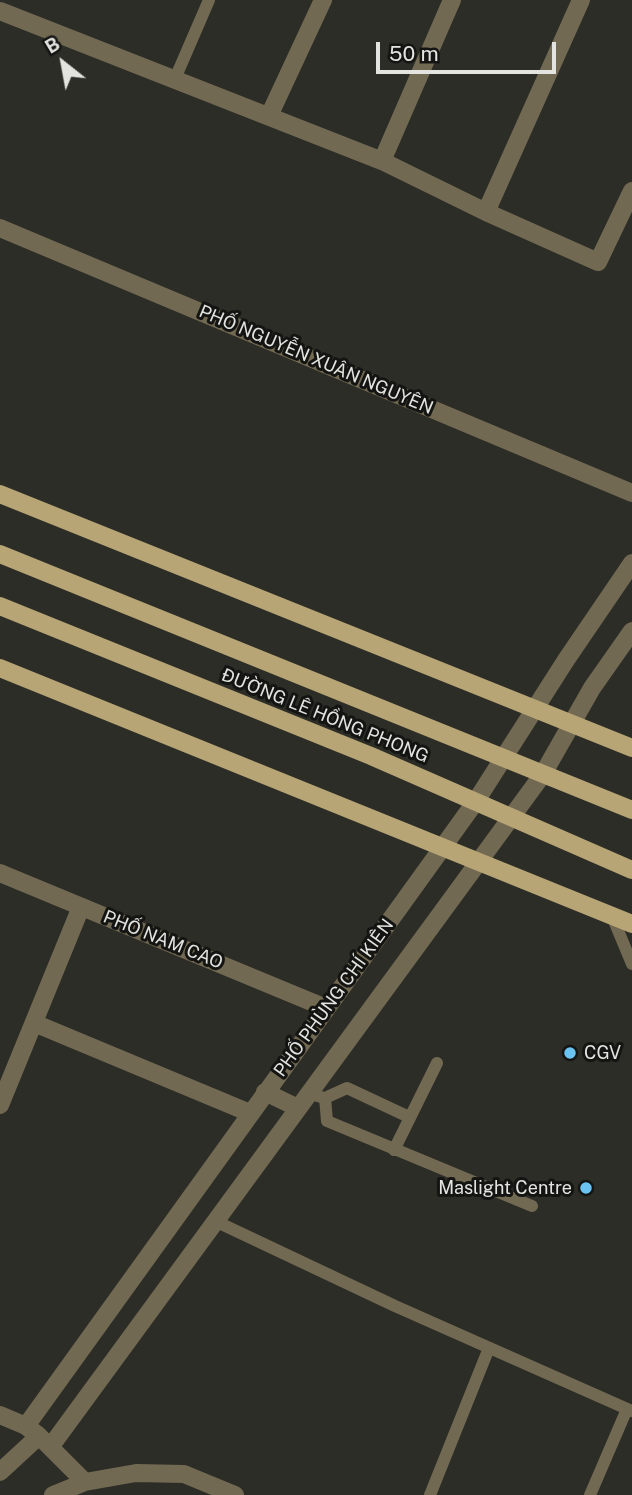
<!DOCTYPE html>
<html>
<head>
<meta charset="utf-8">
<style>
  body { margin:0 }
  #map { position:relative; width:632px; height:1495px; overflow:hidden; background:#2c2d26; font-family:"Public Sans",sans-serif }
  canvas { display:block }
  .north { position:absolute; left:28px; top:28px; width:70px; height:70px; -webkit-text-stroke:5px #141512; paint-order:stroke; rotate:329deg; font-size:19px; font-weight:700; line-height:28px; text-align:center; color:#e3e4df }
  .north::after { content:''; display:block; margin:auto; width:24px; height:32px; background:#e3e4df; clip-path:polygon(50% 0,100% 100%,50% 72%,0 100%) }
  .scale { position:absolute; left:376px; top:42px; width:180px; height:32px; box-sizing:border-box; border:4px solid #e3e4df; border-top:0; padding-left:9px; font-size:21px; line-height:24px; white-space:nowrap; color:#e3e4df; -webkit-text-stroke:5px #141512; paint-order:stroke }
</style>
</head>
<body>
<div id="map">
<canvas width="632" height="1495"></canvas>
<div class="north">B</div>
<div class="scale">50 m</div>
</div>
<script>
const c = document.querySelector('canvas').getContext('2d');
c.lineJoin = 'round';
function poly(rows) {
  const path = new Path2D();
  for (const r of rows) {
    path.moveTo(r[0], r[1]);
    for (let i = 2; i < r.length; i += 2) path.lineTo(r[i], r[i + 1]);
  }
  return path;
}
function stroke(path, color, width, dash) {
  c.strokeStyle = color;
  c.lineWidth = width;
  c.lineCap = dash ? 'butt' : 'round';
  c.setLineDash(dash || []);
  c.stroke(path);
}
function label(font, color, halo, rows, align = 'center') {
  c.font = font + ' "Public Sans",sans-serif';
  c.lineWidth = 6;
  c.setLineDash([]);
  c.textBaseline = 'middle';
  c.strokeStyle = halo;
  c.fillStyle = color;
  for (const [text, x, y, turn = 0] of rows) {
    c.save();
    c.translate(x, y);
    c.rotate((+turn || 0) * Math.PI / 180);
    c.textAlign = isNaN(turn) ? turn : align;
    if (halo) c.strokeText(text, 0, 0);
    c.fillText(text, 0, 0);
    c.restore();
  }
}
stroke(poly([
  [174,81,209,0],
  [612,916,632,964],
  [317,1096,325,1098,347,1088,409,1117],
  [325,1098,327,1121,532,1206],
  [394,1150,437,1063],
  [215,1221,395,1306,632,1411],
  [430,1495,489,1348],
  [590,1495,627,1409]
]), '#726953', 12);
stroke(poly([
  [452,0,382,161,486,212],
  [581,0,486,212,598,262],
  [0,11,382,161],
  [269,116,323,0],
  [0,228,632,493],
  [598,262,632,191],
  [0,873,326,1008],
  [34,1023,250,1113],
  [265,1092,298,1108],
  [0,1105,81,907],
  [0,1415,26,1426,39,1436,85,1482],
  [26,1426,476,801,566,660,632,563],
  [51,1446,543,774,592,688,632,631],
  [0,1472,39,1436],
  [53,1495,85,1482,136,1473,184,1474,235,1495]
]), '#726953', 18);
stroke(poly([
  [0,494,632,748],
  [0,554,632,810],
  [0,606,371,756,632,870],
  [0,668,632,924]
]), '#b8a576', 18);
for (const [x, y, r, color] of [
  [570,1053,7,"#6bc3f2"],
  [586,1188,7,"#6bc3f2"]
]) {
  const dot = new Path2D();
  dot.arc(x, y, r, 0, 2 * Math.PI);
  c.fillStyle = color;
  c.fill(dot);
  stroke(dot, '#141512', 2.5);
}
label('18px', '#e3e4df', '#141512', [
  ["PHỐ NGUYỄN XUÂN NGUYÊN",316,360,23],
  ["ĐƯỜNG LÊ HỒNG PHONG",325,716,22],
  ["PHỐ NAM CAO",163,940,22],
  ["PHỐ PHÙNG CHÍ KIÊN",334,998,-54]
]);
label('18px', '#e3e4df', '#141512', [
  ["CGV",584,1053],
  ["Maslight Centre",572,1188,"right"]
], 'left');
</script>
</body>
</html>
